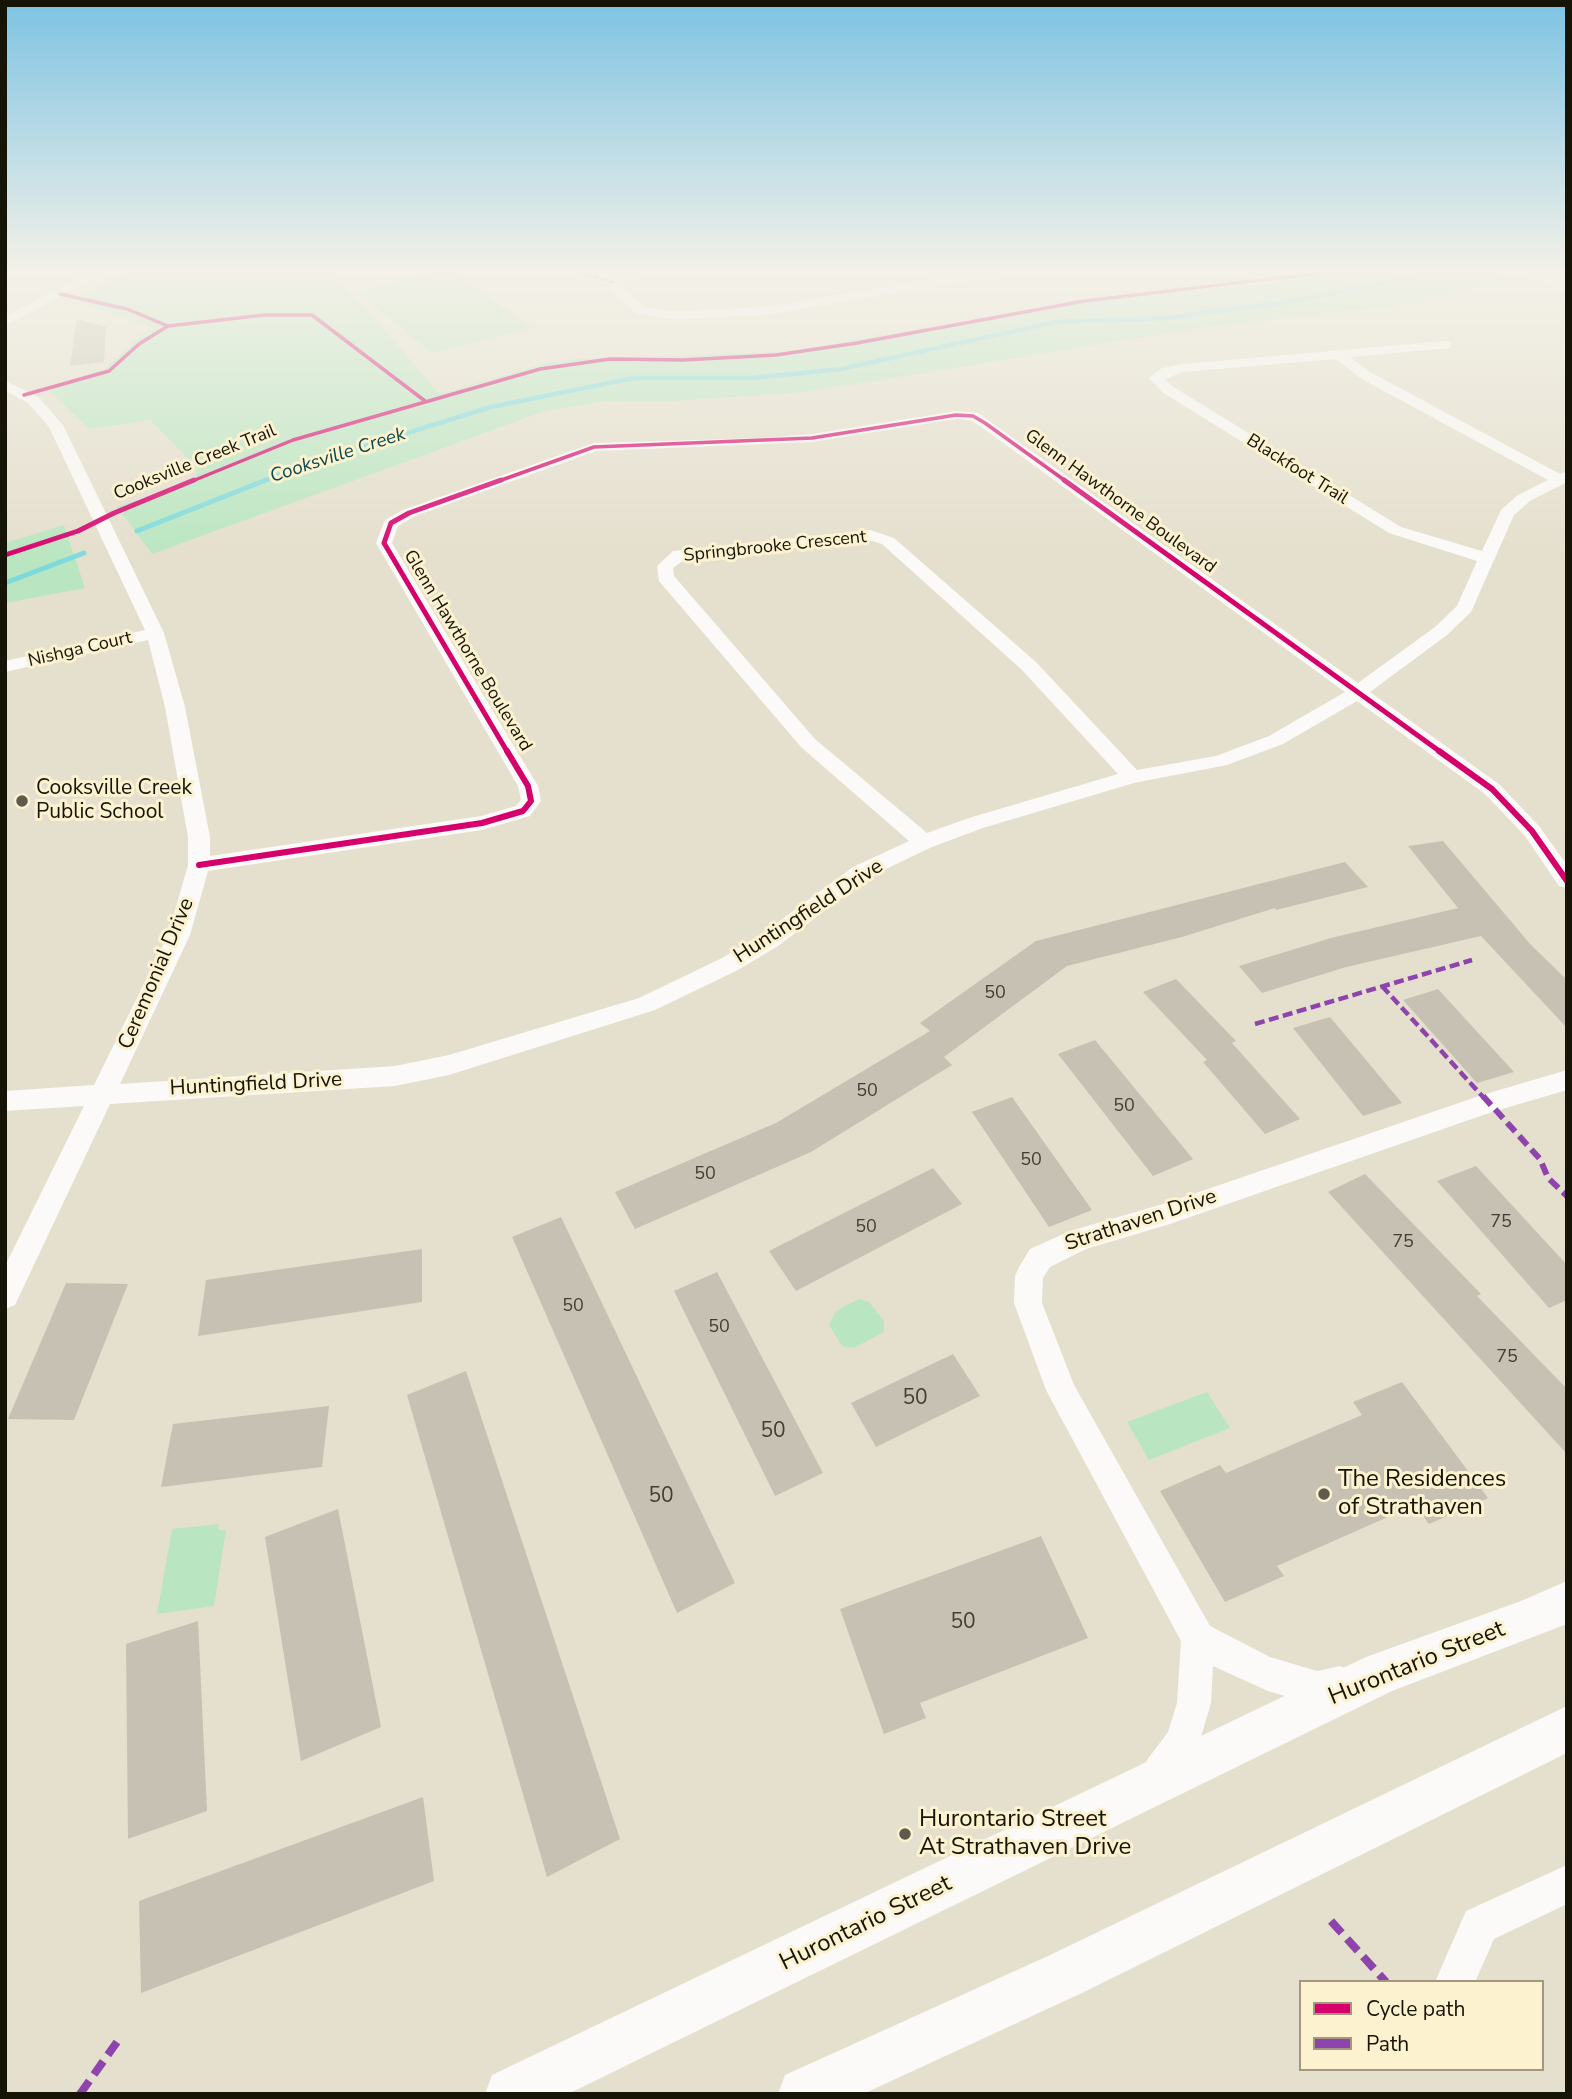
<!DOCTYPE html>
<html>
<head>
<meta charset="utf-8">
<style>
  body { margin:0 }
  #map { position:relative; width:1572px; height:2099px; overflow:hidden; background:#e5dfcd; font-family:"Nunito Sans",sans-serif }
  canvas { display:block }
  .frame { position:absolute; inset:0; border:7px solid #161307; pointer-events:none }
  .legend { position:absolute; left:1299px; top:1980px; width:245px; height:91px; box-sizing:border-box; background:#fcf2d0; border:2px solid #a09980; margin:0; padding:9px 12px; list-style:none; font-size:21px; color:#161307 }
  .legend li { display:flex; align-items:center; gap:14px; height:35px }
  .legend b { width:35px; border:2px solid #a09980 }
</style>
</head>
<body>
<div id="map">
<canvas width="1572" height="2099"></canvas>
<div class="frame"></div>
<ul class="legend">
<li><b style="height:9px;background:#d6006c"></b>Cycle path</li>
<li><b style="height:9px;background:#8e44ad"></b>Path</li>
</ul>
</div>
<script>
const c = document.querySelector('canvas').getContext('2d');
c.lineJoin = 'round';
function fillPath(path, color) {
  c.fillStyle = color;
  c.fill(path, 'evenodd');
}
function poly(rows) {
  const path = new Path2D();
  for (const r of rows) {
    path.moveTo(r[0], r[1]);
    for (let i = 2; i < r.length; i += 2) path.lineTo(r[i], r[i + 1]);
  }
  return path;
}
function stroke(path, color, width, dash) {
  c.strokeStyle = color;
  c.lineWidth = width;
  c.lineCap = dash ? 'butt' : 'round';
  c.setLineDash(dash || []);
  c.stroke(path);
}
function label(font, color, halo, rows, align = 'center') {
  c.font = font + ' "Nunito Sans",sans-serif';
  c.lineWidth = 6;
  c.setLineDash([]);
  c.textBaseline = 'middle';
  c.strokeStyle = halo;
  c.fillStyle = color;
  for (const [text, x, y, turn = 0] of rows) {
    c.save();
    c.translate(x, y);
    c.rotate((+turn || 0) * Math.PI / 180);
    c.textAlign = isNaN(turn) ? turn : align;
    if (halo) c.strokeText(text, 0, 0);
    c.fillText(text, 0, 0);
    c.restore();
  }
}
fillPath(poly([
  [132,269,331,269,440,394,543,364,577,359,784,352,1121,295,1236,287,1346,269,1486,269,1513,280,1396,305,1198,328,807,392,660,402,607,401,545,411,152,554,117,507,195,481,197,467,150,420,89,429,46,388,104,369,151,327,73,300],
  [450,269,531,328,432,353,357,291],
  [64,525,85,588,5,603,5,543],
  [859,1299,869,1302,884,1321,884,1332,854,1348,842,1346,829,1325,836,1311],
  [1207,1392,1230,1428,1149,1460,1127,1422],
  [219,1524,218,1530,226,1530,214,1606,157,1614,172,1529]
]), '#b9e6c0');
stroke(poly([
  [261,482,307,464,491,407,634,378,752,378,841,369,1056,322,1167,318,1287,302,1455,269]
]), '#7ddadb', 4.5);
stroke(poly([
  [137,531,266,480],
  [5,583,84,553]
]), '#7ddadb', 5);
fillPath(poly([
  [77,319,106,327,104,362,70,366],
  [1443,841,1531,945,1567,980,1567,1028,1481,936,1346,967,1262,993,1239,966,1331,938,1458,908,1408,846],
  [1345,862,1368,887,1276,910,1275,908,1182,937,1067,966,944,1057,952,1065,811,1152,635,1229,615,1192,776,1123,930,1031,920,1023,1036,941],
  [1176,979,1236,1041,1232,1043,1300,1119,1265,1134,1203,1062,1207,1060,1143,992],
  [1438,989,1514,1072,1477,1083,1403,1000],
  [1330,1017,1402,1103,1363,1116,1293,1028],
  [1095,1040,1193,1159,1153,1176,1058,1054],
  [1012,1097,1092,1210,1049,1227,972,1112],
  [1476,1166,1567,1265,1567,1300,1549,1308,1437,1181],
  [933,1168,962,1204,796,1291,769,1251],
  [1365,1174,1481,1294,1477,1296,1567,1389,1567,1454,1328,1192],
  [561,1217,735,1583,677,1613,512,1237],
  [422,1249,422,1302,198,1336,206,1280],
  [717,1272,823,1473,775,1496,674,1291],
  [66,1283,128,1284,74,1420,8,1419],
  [953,1354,980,1396,876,1447,851,1403],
  [466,1371,620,1839,547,1877,407,1395],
  [1402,1382,1488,1498,1429,1524,1415,1505,1277,1566,1284,1576,1225,1602,1160,1491,1220,1465,1226,1473,1362,1415,1353,1402],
  [329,1406,322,1467,161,1487,173,1424],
  [338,1509,381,1727,301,1761,265,1537],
  [1041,1536,1088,1638,920,1703,926,1718,884,1734,840,1609],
  [198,1621,207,1811,128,1839,126,1644],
  [423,1797,434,1881,141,1993,139,1901]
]), '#c6c1b3');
fillPath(poly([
  [96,269,111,269,5,326,5,317,96,269],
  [635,269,650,269,621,285,622,288,645,307,673,311,766,307,993,269,1019,269,1013,273,766,315,673,319,636,313,612,292,611,280,635,269],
  [1515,269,1531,269,1567,284,1567,293,1515,269],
  [1446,341,1451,342,1451,348,1350,357,1370,372,1560,474,1567,471,1567,482,1530,501,1514,515,1471,612,1447,635,1370,692,1499,784,1539,826,1567,865,1567,888,1559,886,1525,836,1485,794,1357,701,1283,744,1227,765,1134,783,983,828,932,847,869,877,778,946,738,970,655,1010,449,1075,395,1086,110,1104,15,1305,5,1309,5,1266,84,1106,5,1111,5,1091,94,1085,168,935,188,865,188,837,165,707,148,640,5,672,5,661,145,630,49,427,28,403,5,391,5,381,38,397,63,425,164,633,185,707,210,837,210,856,481,816,516,806,521,800,518,786,376,543,385,520,403,510,594,443,764,438,812,434,956,411,978,413,1358,683,1435,627,1457,606,1477,561,1389,533,1162,392,1149,378,1162,368,1183,364,1446,341],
  [1336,359,1360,378,1548,480,1518,495,1501,510,1482,551,1401,527,1172,386,1165,379,1183,372,1336,359],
  [956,419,970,420,980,426,1345,692,1269,736,1216,756,1137,770,1036,662,894,538,870,530,673,551,657,566,659,581,801,747,909,841,853,867,762,934,722,958,639,998,449,1055,395,1066,120,1084,190,935,208,871,482,830,530,816,541,801,538,786,392,543,398,526,415,516,596,451,812,442,956,419],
  [869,540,882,544,1022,670,1118,774,969,818,927,833,815,739,674,576,673,568,684,560,869,540],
  [1567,1070,1567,1090,1492,1112,1170,1224,1086,1249,1050,1267,1043,1278,1042,1303,1074,1385,1210,1626,1270,1657,1317,1671,1340,1666,1352,1671,1357,1683,1352,1695,1317,1705,1268,1691,1213,1666,1211,1703,1196,1754,1173,1786,1160,1791,1147,1786,1142,1773,1147,1760,1168,1732,1177,1703,1181,1641,1046,1390,1014,1303,1015,1276,1019,1267,1030,1249,1070,1231,1170,1202,1479,1096,1567,1070],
  [1567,1865,1567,1904,1494,1939,1475,1982,1435,1982,1466,1911,1567,1865]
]), '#fbfaf8');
fillPath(poly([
  [1567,1581,1567,1624,1392,1691,568,2094,485,2094,492,2075,1366,1657,1521,1601,1567,1581],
  [1567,1706,1567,1753,1084,1992,863,2094,778,2094,785,2075,1048,1956,1567,1706]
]), '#fbfaf8');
stroke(poly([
  [568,269,615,283]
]), '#8e44ad', 2.5, [6, 2.5]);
stroke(poly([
  [1382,986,1484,1098],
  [1255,1024,1472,960]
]), '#8e44ad', 4.5, [10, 4.5]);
stroke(poly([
  [1483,1096,1540,1159,1548,1178,1567,1196]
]), '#8e44ad', 6, [12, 6]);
stroke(poly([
  [1331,1921,1386,1982],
  [80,2094,117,2042]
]), '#8e44ad', 8, [16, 8]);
stroke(poly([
  [60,294,127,309,168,326,264,315,312,315,425,401],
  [24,395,109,371,139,344,168,326],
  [190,482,293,440,540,369,610,359,683,360,776,355,857,343,1084,301,1353,269],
  [496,482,594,447,812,438,956,415,973,416,985,423,1067,482]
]), '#d6006c', 3.5);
stroke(poly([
  [501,480,409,513,391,523,384,543,508,753],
  [1064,480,1442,753],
  [5,555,78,531,114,513,194,480]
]), '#d6006c', 5);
stroke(poly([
  [1439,751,1492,789,1532,831,1567,881],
  [199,865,482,823,523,811,531,801,528,786,507,751]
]), '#d6006c', 6);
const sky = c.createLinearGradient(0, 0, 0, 563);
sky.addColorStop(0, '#7dc3e3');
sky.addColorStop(0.48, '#f3f1e8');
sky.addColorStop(1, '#f3f1e800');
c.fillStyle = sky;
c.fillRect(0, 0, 1572, 563);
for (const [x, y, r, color] of [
  [22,801,7,"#5e5a4c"],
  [1324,1494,7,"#5e5a4c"],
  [905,1834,7,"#5e5a4c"]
]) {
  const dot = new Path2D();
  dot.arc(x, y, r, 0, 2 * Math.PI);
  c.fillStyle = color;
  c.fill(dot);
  stroke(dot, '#fcf2d0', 2.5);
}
label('18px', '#161307', '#fcf2d0', [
  ["Cooksville Creek Trail",195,463,-22],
  ["Blackfoot Trail",1297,470,32],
  ["Glenn Hawthorne Boulevard",1120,502,36],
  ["Springbrooke Crescent",775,547,-6],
  ["Nishga Court",80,650,-13],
  ["Glenn Hawthorne Boulevard",467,651,59]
]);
label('18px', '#423e32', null, [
  ["50",995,994],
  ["50",867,1092],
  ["50",1124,1107],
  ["50",1031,1161],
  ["50",705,1175],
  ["75",1501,1223],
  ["50",866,1228],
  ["75",1403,1243],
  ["50",573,1307],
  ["50",719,1328],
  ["75",1507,1358]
]);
label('italic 19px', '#0c494d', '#fcf2d0', [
  ["Cooksville Creek",338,456,-18]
]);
label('21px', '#161307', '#fcf2d0', [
  ["Cooksville Creek",36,789],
  ["Public School",36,813]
], 'left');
label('21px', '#161307', '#fcf2d0', [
  ["Huntingfield Drive",809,912,-33],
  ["Ceremonial Drive",157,974,-67],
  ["Huntingfield Drive",256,1085,-3],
  ["Strathaven Drive",1141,1221,-18]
]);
label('21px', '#423e32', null, [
  ["50",915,1399],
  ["50",773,1432],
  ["50",661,1497],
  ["50",963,1623]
]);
label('24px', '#161307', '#fcf2d0', [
  ["The Residences",1338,1480],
  ["of Strathaven",1338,1508],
  ["Hurontario Street",919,1820],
  ["At Strathaven Drive",919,1848]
], 'left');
label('24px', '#161307', '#fcf2d0', [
  ["Hurontario Street",1417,1664,-22],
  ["Hurontario Street",866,1924,-26]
]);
</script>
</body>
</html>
